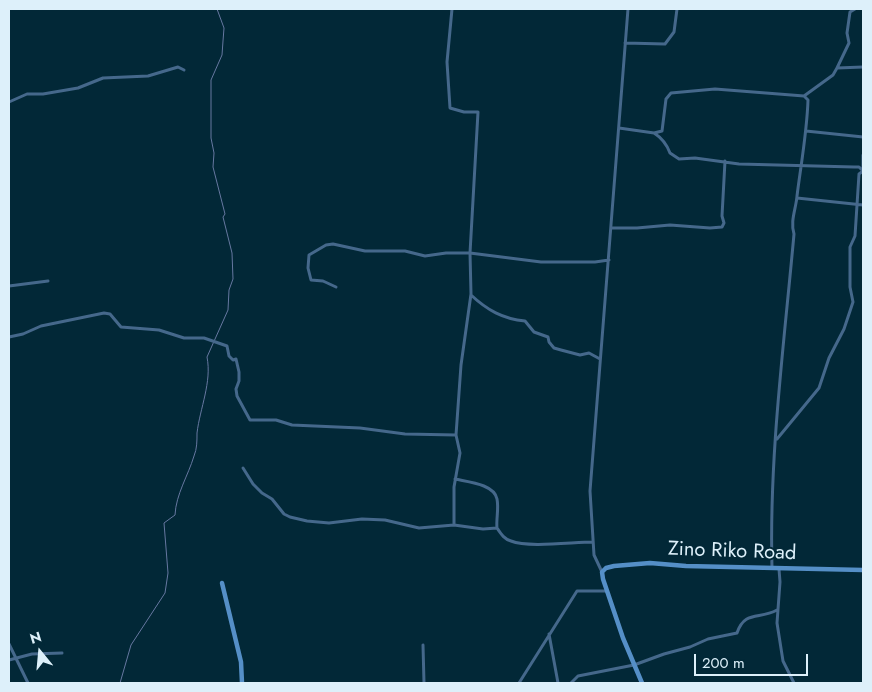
<!DOCTYPE html>
<style>
body{margin:0}
#map{position:relative;width:872px;height:692px;overflow:hidden;background:#022837;font-family:Jost,sans-serif}
canvas{display:block}
.frame{position:absolute;inset:0;border:10px solid #ddf0fa;pointer-events:none}
.north{position:absolute;left:15px;top:627px;width:50px;height:50px;-webkit-text-stroke:4px #022837;paint-order:stroke;rotate:343deg;font-size:14px;font-weight:700;line-height:20px;text-align:center;color:#ddf0fa}
.north::after{content:'';display:block;margin:auto;width:18px;height:22px;background:#ddf0fa;clip-path:polygon(50% 0,100% 100%,50% 72%,0 100%)}
.scale{position:absolute;left:694px;top:654px;width:114px;height:22px;box-sizing:border-box;border:2px solid #ddf0fa;border-top:0;padding-left:6px;font-size:15px;line-height:18px;white-space:nowrap;color:#ddf0fa;-webkit-text-stroke:4px #022837;paint-order:stroke}
</style>
<div id="map">
<canvas width="872" height="692"></canvas>
<div class="frame"></div>
<div class="north">N</div>
<div class="scale">200 m</div>
</div>
<script>
const c = document.querySelector('canvas').getContext('2d');
c.lineJoin = 'round';
function stroke(path, color, width, dash) { c.strokeStyle = color; c.lineWidth = width; c.lineCap = dash ? 'butt' : 'round'; c.setLineDash(dash || []); c.stroke(path); }
function write(font, color, halo, rows, align = 'center') {
  c.font = font + ' Jost,sans-serif'; c.lineWidth = 4; c.setLineDash([]); c.textBaseline = 'middle'; c.strokeStyle = halo; c.fillStyle = color; for (const [text, x, y, turn = 0] of rows) {
    c.save(); c.translate(x, y); c.rotate((+turn || 0) * Math.PI / 180); c.textAlign = isNaN(turn) ? turn : align; if (halo) c.strokeText(text, 0, 0); c.fillText(text, 0, 0); c.restore();
  }
}
stroke(new Path2D(`
 M863 426V429
 M120 683 131 645 165 593 168 573 164 523 175 515C176 494 188 476 194 456 197 449 197 441 197 433 200 408 212 382 207 357L228 310 229 290 233 279 232 253 223 217 225 214 213 167 214 153 211 138V80L222 55 223 41 224 28 217 9`), '#6778a1', 1);
stroke(new Path2D(`
 M452 9 447 62 450 108 464 112H478L470 253 471 294 461 365 456 435 460 453 454 487V525
 M625 43 665 44 674 32 677 9
 M837 68 849 43 847 33 850 12 855 9
 M9 102 27 94H43L78 88 103 78 148 76 178 67 184 70
 M619 128 654 133 662 131 666 99 671 93 715 89 804 96 833 75 837 68 863 67
 M806 131 863 137
 M654 133C662 138 667 145 670 153L679 159 695 158 739 164 854 167H859L863 171
 M797 198 863 205
 M612 228H637L670 225 710 228 722 227 724 223 722 216 725 161
 M9 286 48 281
 M336 287 323 281 311 280 308 268 309 255 326 245 333 244 365 251H405L425 256 446 253H470L541 262H595L609 260
 M471 295C487 310 503 319 525 321L534 332 548 337 549 342 554 348 561 350 580 355 589 353 600 359
 M9 337 23 334 41 326 104 313 110 314 121 327 159 330 184 338H204L227 346 229 356 233 360 236 359 239 372V381L236 389 237 396 250 420H276L292 425 360 428 405 434 456 435
 M777 439 819 388 829 358 844 329 853 302 850 287V247L855 236 859 174 863 171V155
 M243 468 253 484 262 493 272 499 284 514 290 517 307 521 329 523 362 519 385 520 419 528 454 525 483 529 497 528C501 534 504 539 511 541 528 548 573 542 593 542
 M455 479C468 482 494 484 497 499 499 509 496 519 497 528
 M772 568C769 457 784 345 794 234 790 221 796 209 797 196 801 164 807 132 808 100L804 96
 M779 569 780 582 777 623 783 661 794 683
 M602 572 594 555 590 491 628 9
 M549 634 558 683
 M9 644 28 683
 M423 645 424 683
 M9 660 32 654 62 653
 M519 683 577 591H607
 M571 683 578 676 634 665 664 654 690 647 708 639 737 633C745 610 759 620 777 610`), '#45688b', 3);
stroke(new Path2D(`
 M222 583 241 662 242 683
 M642 683 623 638 603 579 602 572 606 568 614 566 650 563 686 566 863 570`), '#558fc7', 4.5);
write('20px', '#ddf0fa', '#022837', [
 ["Zino Riko Road",732,552,2]
]);
</script>
